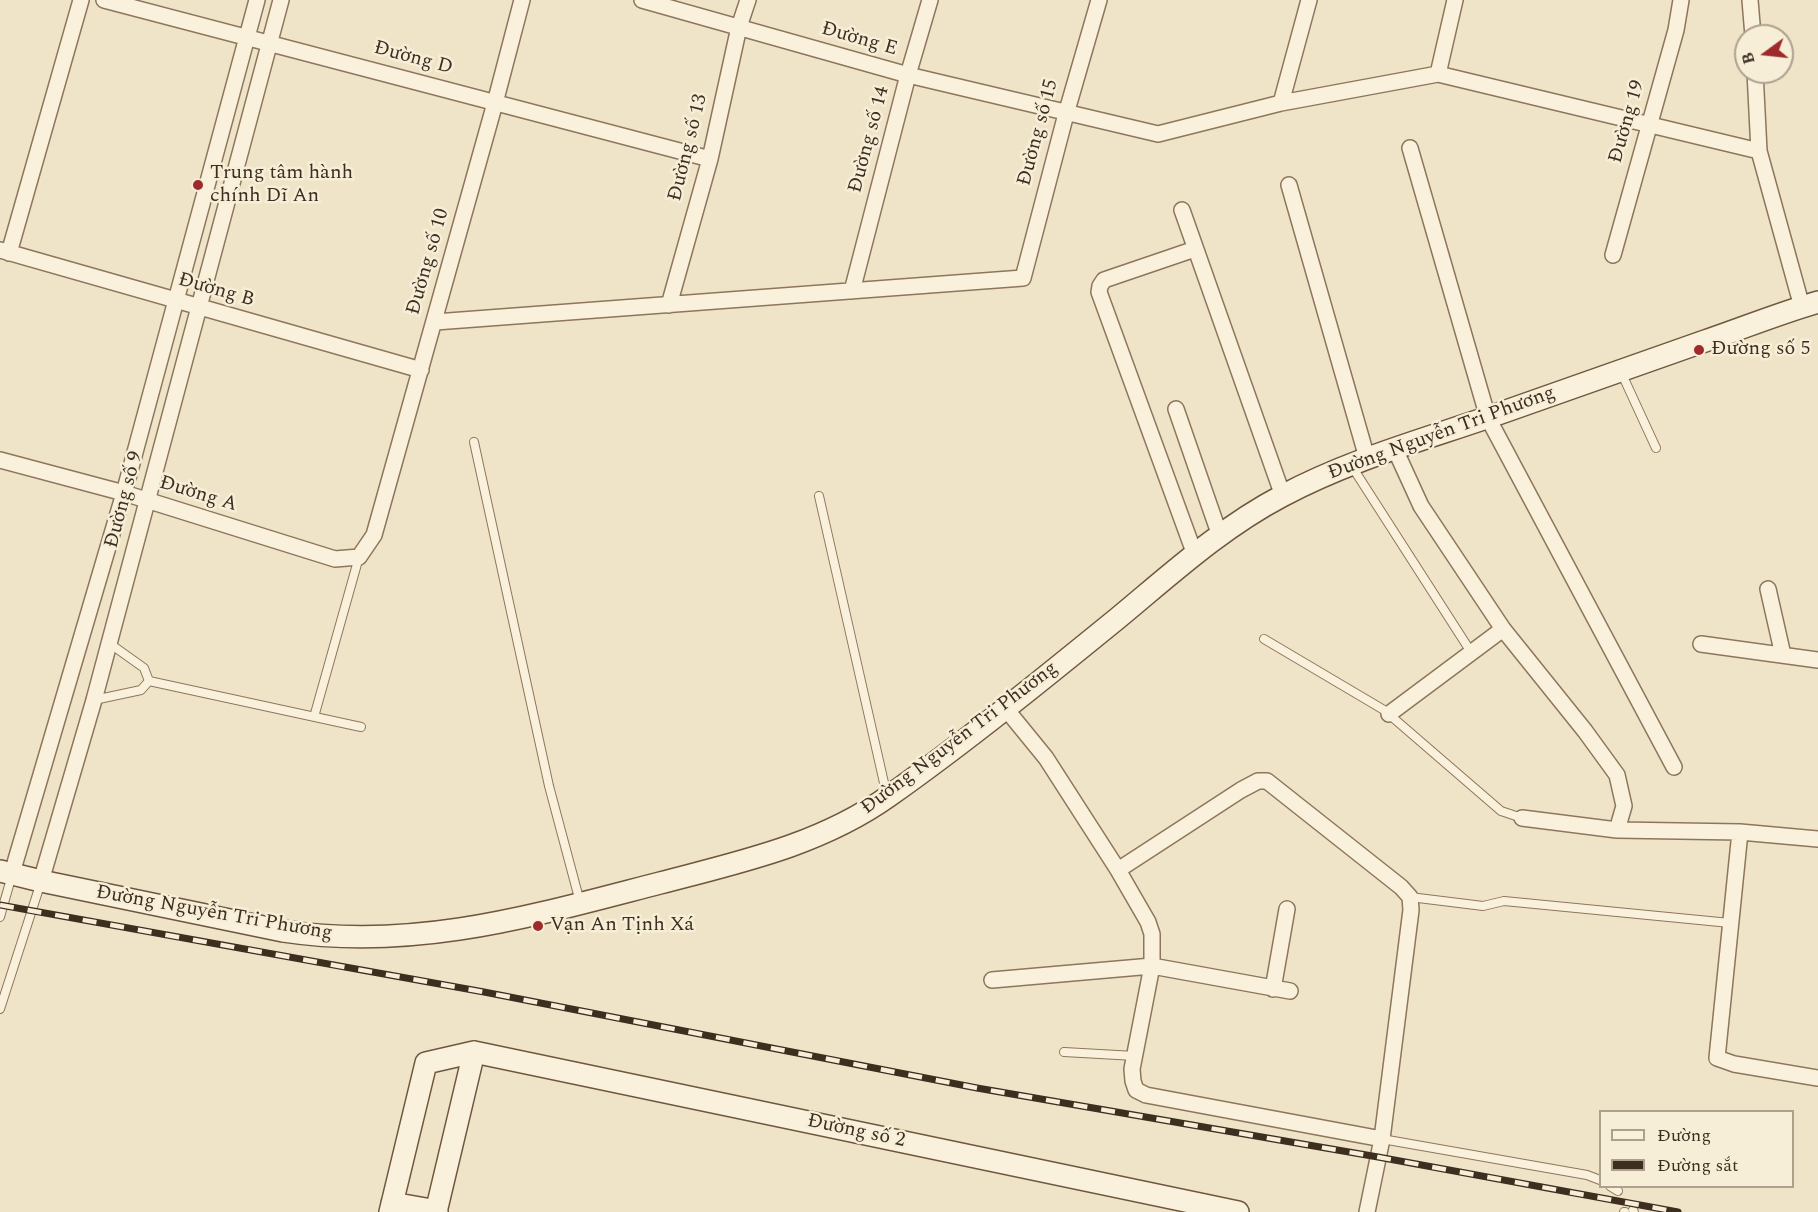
<!DOCTYPE html>
<meta charset="utf-8">
<style>
body{margin:0}
#map{position:relative;width:1818px;height:1212px;overflow:hidden;background:#f0e4c8;font-family:Spectral,serif}
canvas{display:block}
.legend{position:absolute;left:1599px;top:1110px;width:195px;height:78px;box-sizing:border-box;background:#f7eed8;border:2px solid #ada18e;margin:0;padding:8px 10px;list-style:none;font-size:18px;color:#3d2e20}
.legend li{display:flex;align-items:center;gap:12px;height:30px}
.legend b{width:30px;border:2px solid #ada18e}
.north{position:absolute;left:1734px;top:24px;width:60px;height:60px;box-sizing:border-box;background:#f7eed8;border:2px solid #ada18e;border-radius:50%;rotate:255deg;font-size:16px;font-weight:700;line-height:24px;text-align:center;color:#3d2e20}
.north::after{content:'';display:block;margin:auto;width:21px;height:27px;background:#9e2a2b;clip-path:polygon(50% 0,100% 100%,50% 72%,0 100%)}
</style>
<div id="map">
<canvas width="1818" height="1212"></canvas>
<ul class="legend">
<li><b style="height:8px;background:#faf1dc"></b>Đường</li>
<li><b style="height:8px;background:#3d2e20"></b>Đường sắt</li>
</ul>
<div class="north">B</div>
</div>
<script>
const c = document.querySelector('canvas').getContext('2d');
c.lineJoin = 'round';
function stroke(path, color, width, dash) { c.strokeStyle = color; c.lineWidth = width; c.lineCap = dash ? 'butt' : 'round'; c.setLineDash(dash || []); c.stroke(path); }
function write(font, color, halo, rows, align = 'center') {
  c.font = font + ' Spectral,serif'; c.lineWidth = 5; c.setLineDash([]); c.textBaseline = 'middle'; c.strokeStyle = halo; c.fillStyle = color; for (const [text, x, y, turn = 0] of rows) {
    c.save(); c.translate(x, y); c.rotate((+turn || 0) * Math.PI / 180); c.textAlign = isNaN(turn) ? turn : align; if (halo) c.strokeText(text, 0, 0); c.fillText(text, 0, 0); c.restore();
  }
}
const lane = new Path2D(`
 M1621 372 1656 448
 M474 442 549 786 580 902
 M1351 465 1471 652
 M819 496 887 796
 M1264 639 1384 710 1501 811 1522 818
 M109 643 144 668 149 681
 M149 681 361 727
 M94 700 141 690 149 681
 M314 717 359 557
 M1410 897 1483 906 1504 901 1730 923
 M0 917 12 875
 M0 1009 41 882
 M1064 1052 1135 1056
 M1382 1139 1587 1175 1600 1180
 M1610 1186 1618 1191
 M1633 1210 1634 1212
 M1624 1212H1625`);
const street = new Path2D(`
 M104 0 710 159
 M642 0 908 75 1158 134 1281 103 1438 74 1759 151
 M1750 0 1753 36
 M1755 72 1759 151 1802 307
 M1438 74 1455 0
 M1281 103 1309 0
 M1410 148 1488 418 1674 767
 M1289 185 1367 458
 M1182 210 1283 496
 M0 250 421 370
 M9 253 81 0
 M1613 255 1676 30 1681 0
 M852 291 908 75 930 0
 M669 305 710 159 739 27 748 0
 M435 322 1023 278 1066 114 1099 0
 M1176 409 1220 536
 M1394 447 1421 506 1503 629 1585 731 1617 775 1624 806 1617 830
 M0 460 124 493 335 559 359 557 374 535 495 103 522 0
 M1195 555 1099 292 1100 286 1104 280 1195 249
 M1768 589 1783 655
 M1701 644 1818 660
 M1006 709 1046 758 1118 870 1148 922 1152 934V966L1132 1069 1133 1081 1136 1090 1146 1095 1382 1139
 M1389 714 1503 629
 M1522 818 1617 830 1740 832
 M1818 839 1740 832 1717 1058 1734 1064 1818 1078
 M1118 870 1241 790 1258 781H1267L1401 887 1410 897 1411 910 1382 1139 1367 1212
 M12 873 124 493 257 0
 M41 881 94 700 281 0
 M992 980 1152 966 1290 991
 M1273 989 1287 909`);
const secondary = new Path2D(`
 M0 871 41 881 283 931C416 951 532 916 660 883 740 862 820 845 889 796 968 740 1043 679 1118 618 1170 575 1221 528 1282 496 1355 457 1434 437 1512 409 1577 386 1641 363 1705 341 1743 328 1780 313 1818 302
 M392 1203 437 1211
 M390 1212 426 1063 474 1052 1238 1212
 M436 1212 474 1052`);
stroke(lane, '#8d765c', 10);
stroke(street, '#8d765c', 18);
stroke(secondary, '#6f573f', 24);
stroke(lane, '#faf1dc', 8);
stroke(street, '#faf1dc', 15);
stroke(secondary, '#faf1dc', 21);
const rail = new Path2D(`
 M0 905 484 992 977 1088 1378 1157 1678 1212`);
stroke(rail, '#3d2e20', 7);
stroke(rail, '#f7eed8', 4.5, [14]);
for (const [x, y, r, color] of [
 [198,185,6,"#9e2a2b"],
 [1699,350,6,"#9e2a2b"],
 [538,926,6,"#9e2a2b"]
]) { const dot = new Path2D(); dot.arc(x, y, r, 0, 2 * Math.PI); c.fillStyle = color; c.fill(dot); stroke(dot, '#f7eed8', 2); }
write('20px', '#3d2e20', '#f7eed8', [
 ["Đường E",859,40,16],
 ["Đường D",413,59,15],
 ["Đường 19",1628,122,-74],
 ["Đường số 15",1039,133,-75],
 ["Đường số 14",870,140,-75],
 ["Đường số 13",689,148,-76],
 ["Đường số 10",429,262,-74],
 ["Đường B",216,291,16],
 ["Đường Nguyễn Tri Phương",1442,434,-20],
 ["Đường A",198,495,17],
 ["Đường số 9",125,500,-75],
 ["Đường Nguyễn Tri Phương",960,739,-37],
 ["Đường Nguyễn Tri Phương",214,914,10],
 ["Đường số 2",856,1132,12]
]);
write('20px', '#3d2e20', '#f7eed8', [
 ["Trung tâm hành",210,174],
 ["chính Dĩ An",210,197],
 ["Đường số 5",1711,350],
 ["Vạn An Tịnh Xá",550,926]
], 'left');
</script>
